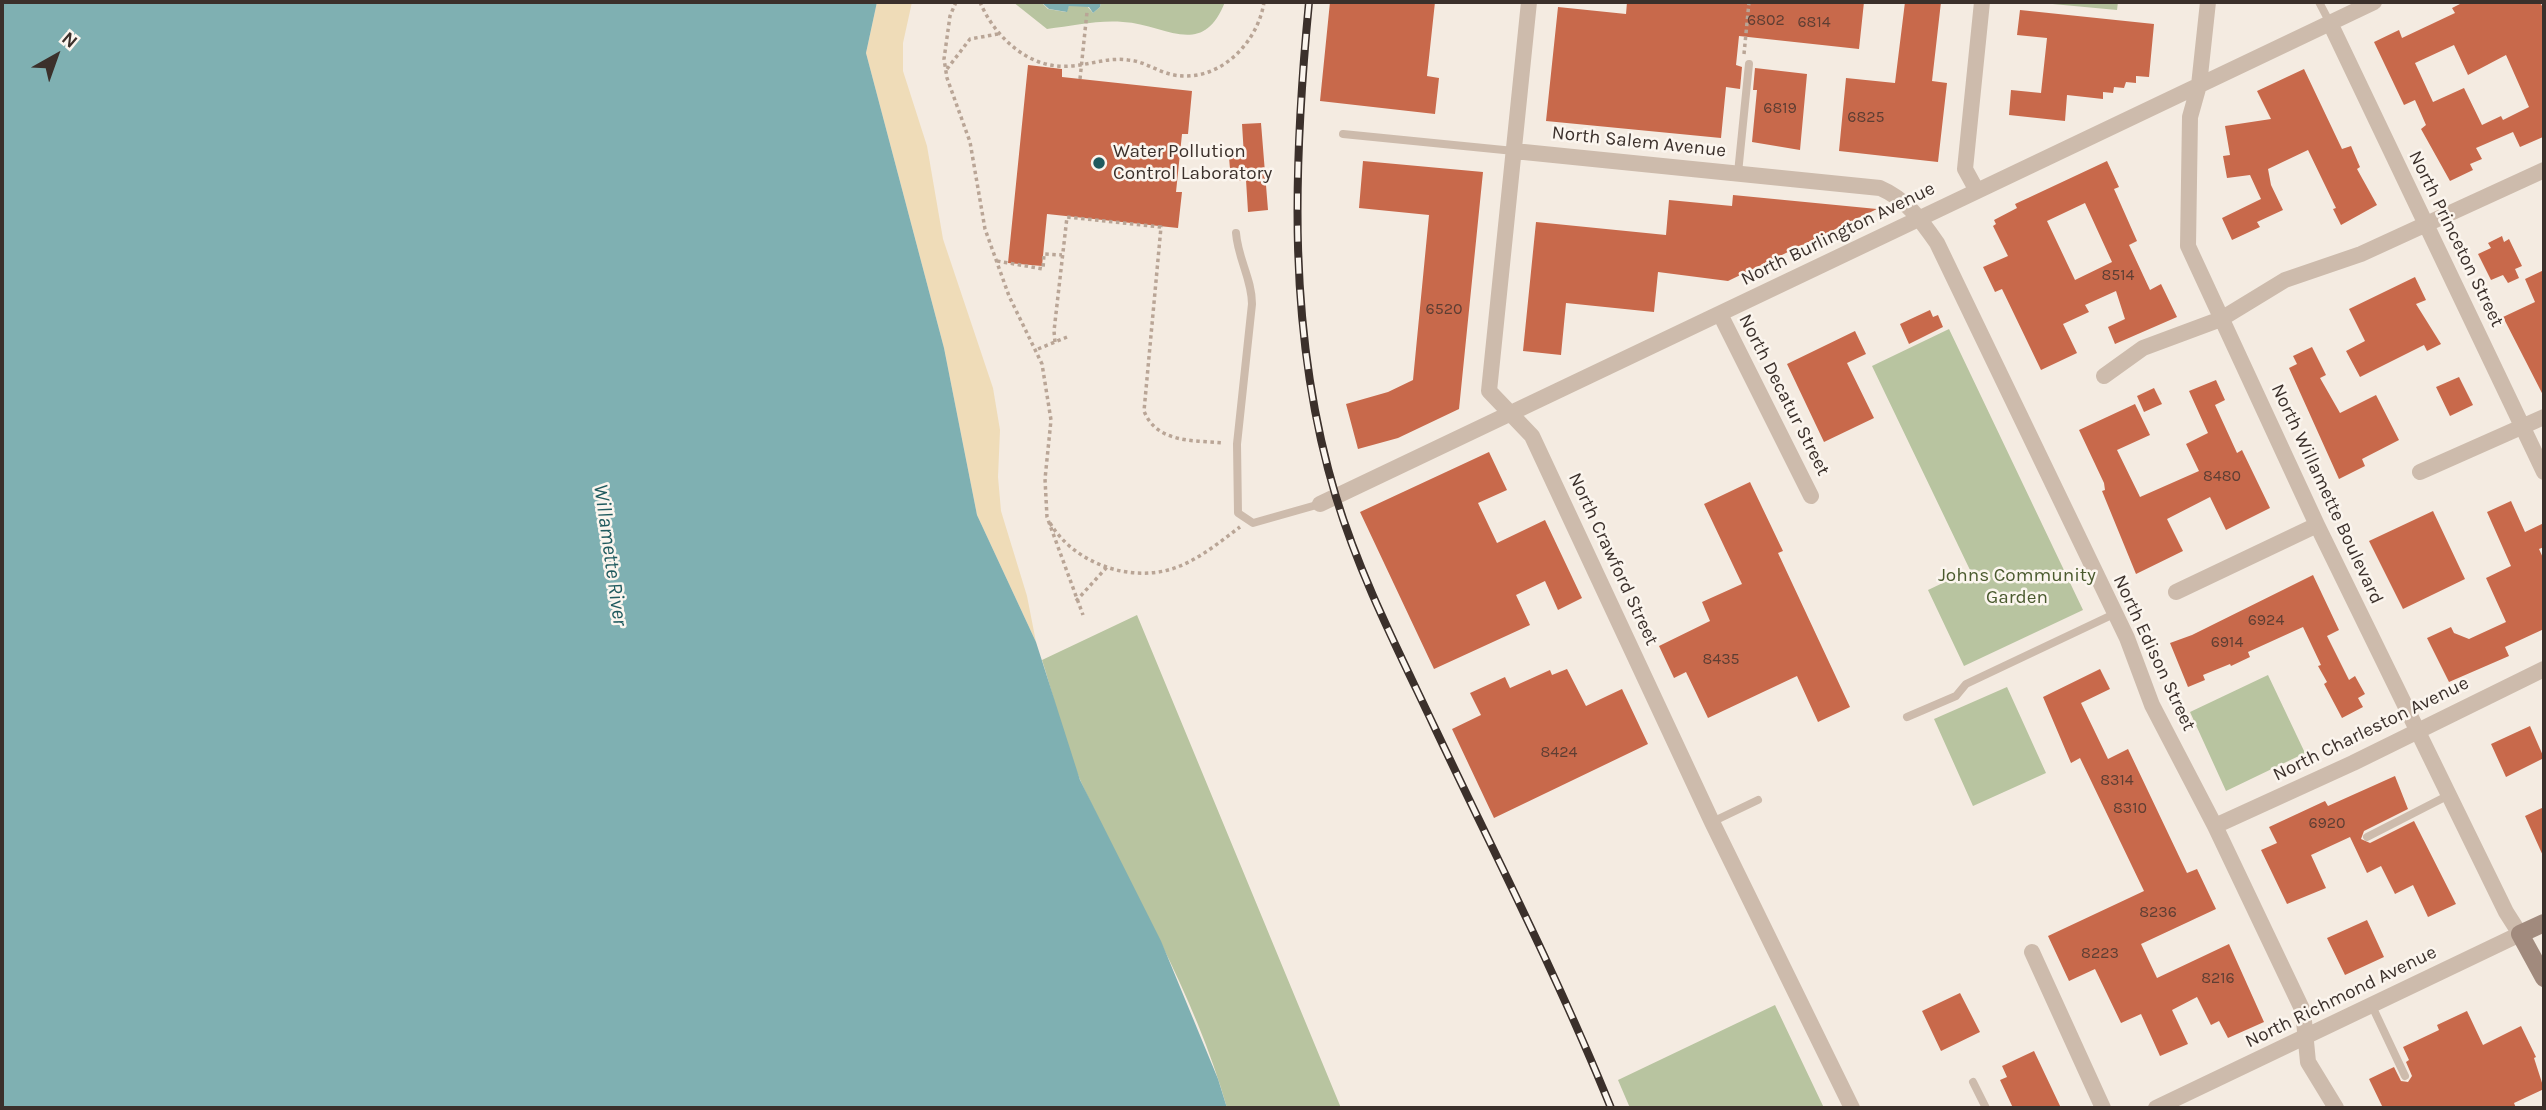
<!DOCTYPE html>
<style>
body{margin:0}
#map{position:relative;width:2546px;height:1110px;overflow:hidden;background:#f4ebe1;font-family:Karla,sans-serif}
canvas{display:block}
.frame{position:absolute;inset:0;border:4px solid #3b302b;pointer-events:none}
.north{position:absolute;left:21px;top:21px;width:70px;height:70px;-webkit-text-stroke:5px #fbf5ee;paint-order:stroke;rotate:40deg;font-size:19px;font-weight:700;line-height:28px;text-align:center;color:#3b302b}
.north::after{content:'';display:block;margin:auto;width:24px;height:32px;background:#3b302b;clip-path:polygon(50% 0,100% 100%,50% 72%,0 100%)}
</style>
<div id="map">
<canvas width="2546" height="1110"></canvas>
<div class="frame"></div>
<div class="north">N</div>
</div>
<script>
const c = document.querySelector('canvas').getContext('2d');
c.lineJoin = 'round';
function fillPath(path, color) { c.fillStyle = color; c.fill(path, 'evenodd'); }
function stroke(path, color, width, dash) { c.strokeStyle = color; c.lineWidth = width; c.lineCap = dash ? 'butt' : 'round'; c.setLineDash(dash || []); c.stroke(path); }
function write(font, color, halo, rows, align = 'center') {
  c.font = font + ' Karla,sans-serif'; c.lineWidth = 5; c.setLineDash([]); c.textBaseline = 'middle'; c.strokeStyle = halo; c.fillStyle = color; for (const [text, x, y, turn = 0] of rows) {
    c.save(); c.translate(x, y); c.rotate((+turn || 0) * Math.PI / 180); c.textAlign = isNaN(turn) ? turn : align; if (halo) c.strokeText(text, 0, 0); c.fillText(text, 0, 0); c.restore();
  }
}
fillPath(new Path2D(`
 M1013 2H1041L1048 9 1066 12 1069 6H1087L1093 13 1100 7 1101 2H1225C1202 60 1165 24 1123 22 1097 20 1073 26 1047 29Z
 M2031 2H2118L2117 10Z
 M1949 329 2083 610 1964 666 1928 590 1970 570 1872 366Z
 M1137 615 1341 1108H1227C1195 993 1131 890 1081 782 1064 744 1055 700 1042 660Z
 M2268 675 2305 753 2226 791 2190 712Z
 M2007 687 2046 773 1973 806 1934 719Z
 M1775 1005 1824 1108H1630L1618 1080Z`), '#b8c4a0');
fillPath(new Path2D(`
 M877 2H912L903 43V71L927 146 943 239 993 388 1000 430 998 477 1001 511 1027 596 1036 642 977 515 944 348 866 53Z`), '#efdcb8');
fillPath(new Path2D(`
 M2 2H877L866 53 944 348 977 515 1036 642 1080 780 1161 941 1218 1079 1227 1108H2Z
 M1041 2H1101L1100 7 1093 13 1089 7 1069 6 1067 12 1049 9Z`), '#7fb0b2');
fillPath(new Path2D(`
 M1330 2H1435L1427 76 1439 78 1435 114 1320 101Z
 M1627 2H1864L1859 49 1739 36 1736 65 1742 67 1740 89 1726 87 1721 138 1546 121 1558 7 1626 14Z
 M1905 2H1941L1932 81 1947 83 1938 162 1839 151 1846 78 1895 83Z
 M2464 2H2540L2544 10V140L2543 137 2520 147 2513 132 2476 148 2482 159 2470 164 2473 170 2450 181 2421 129 2426 125 2415 100 2404 105 2374 42 2399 30 2402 38 2455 13 2452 8ZM2454 45 2468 75 2506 55 2529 107 2503 120 2501 116 2482 125 2464 88 2433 102 2415 63Z
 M2020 10 2154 24 2149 77 2136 76V83L2126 82 2124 88 2114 87 2113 93 2103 92V99L2067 95 2065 121 2009 115 2011 90 2041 93 2047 38 2017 35Z
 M1028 65 1062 69V77L1192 91 1188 134H1182L1176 192H1182L1178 228 1047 214 1042 266 1008 263Z
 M1755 68 1807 74 1800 150 1752 142 1757 90H1753Z
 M2304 69 2342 149 2351 146 2360 167 2357 169 2377 205 2341 225 2333 209 2336 208 2308 150 2268 169 2271 185 2283 210 2257 222 2260 227 2232 240 2222 218 2261 199 2250 175 2227 178 2223 156 2230 155 2225 126 2271 119 2257 91Z
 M1261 123 1268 210 1248 212 1246 180 1231 181 1229 157 1244 156 1242 124Z
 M1363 161 1483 172 1459 409 1398 438 1358 449 1346 404 1388 392 1413 380 1429 215 1359 208Z
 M2107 161 2119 187 2114 189 2137 241 2129 245 2150 290 2161 284 2177 317 2115 344 2108 327 2125 319 2116 291 2085 305 2089 312 2063 324 2077 353 2041 370 2002 289 1995 292 1983 267 2008 256 1993 226 1996 224 1994 220 2017 208 2015 204 2028 198ZM2085 203 2112 262 2075 280 2047 221Z
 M1733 195 1877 209 1728 281 1658 272 1654 312 1566 303 1561 355 1523 351 1536 222 1666 235 1669 200 1732 206Z
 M2502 236 2504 242 2509 239 2522 266 2515 269 2519 278 2508 283 2503 275 2491 280 2478 254 2491 248 2488 243Z
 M2544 270V397L2503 317 2535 302 2525 279Z
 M2415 277 2426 300 2416 304 2441 344 2427 351 2424 345 2360 377 2346 351 2365 341 2349 309Z
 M1930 310 1933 317 1938 315 1943 327 1909 344 1900 324Z
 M1855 331 1866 354 1847 363 1874 418 1824 442 1787 364Z
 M2312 347 2326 375 2320 378 2340 413 2376 395 2399 440 2362 459 2365 466 2339 479 2289 368 2297 364 2293 356Z
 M2459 377 2473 405 2450 416 2436 387Z
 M2216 380 2225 400 2215 405 2237 453 2242 450 2270 508 2226 530 2210 497 2167 519 2183 551 2136 574 2102 491 2105 490 2104 483 2079 430 2135 404 2150 435 2117 450 2140 497 2199 471 2186 444 2208 433 2189 391Z
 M2154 388 2162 404 2144 412 2137 396Z
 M1489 452 1507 490 1478 503 1497 543 1545 520 1582 598 1558 610 1545 581 1516 595 1530 625 1434 669 1360 512Z
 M1750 482 1783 551 1778 553 1850 707 1818 722 1797 676 1708 718 1686 672 1674 678 1659 646 1710 621 1702 602 1742 584 1704 504Z
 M2511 501 2525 532 2544 523V547L2539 549 2544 560V629L2505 647 2509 656 2449 682 2427 638 2451 627 2454 633 2469 639 2506 622 2486 578 2511 566 2487 512Z
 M2433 511 2465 579 2403 609 2369 541Z
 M2313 575 2339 630 2327 636 2349 680 2355 676 2365 694 2358 698 2363 707 2342 718 2324 684 2327 682 2318 666 2321 665 2303 627 2248 652 2250 657 2231 666 2230 664 2203 675 2205 680 2188 687 2170 643 2192 635Z
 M1567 669 1586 706 1622 689 1648 744 1494 818 1452 729 1481 715 1470 693 1505 677 1510 688 1550 670 1552 675Z
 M2100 669 2110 689 2081 703 2108 759 2128 749 2187 873 2197 869 2216 909 2141 944 2157 978 2229 944 2264 1022 2228 1038 2219 1021 2211 1025 2197 997 2172 1010 2188 1044 2160 1056 2141 1014 2121 1023 2095 969 2069 981 2048 936 2144 891 2080 758 2071 763 2043 697Z
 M2530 726 2544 758 2506 777 2491 744Z
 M2395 776 2408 809 2364 831 2361 839 2370 843 2414 821 2456 904 2428 917 2413 885 2395 894 2381 866 2367 873 2350 837 2311 855 2326 888 2287 904 2261 850 2277 843 2269 827 2325 801 2328 806Z
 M2544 807V858L2525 816Z
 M2367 920 2384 957 2345 975 2327 938Z
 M1960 993 1980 1032 1941 1051 1922 1011Z
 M2467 1011 2483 1045 2521 1026 2536 1057 2534 1058 2544 1089 2514 1103 2516 1108H2383L2369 1079 2394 1067 2401 1081 2408 1082 2412 1076 2406 1062 2409 1060 2403 1047 2439 1030 2437 1025Z
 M2034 1051 2061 1108H2013L2000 1080 2007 1077 2002 1066Z`), '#c8694b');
stroke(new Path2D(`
 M956 2 950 16 944 59 947 78 970 142 985 229 1009 296 1042 364 1051 420 1045 479 1047 517 1083 615
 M980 2C994 36 1029 70 1070 66 1090 65 1108 57 1128 60 1144 61 1158 72 1174 75 1219 83 1258 43 1264 2
 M1744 54 1749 2
 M947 69 970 39 998 34
 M1080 79 1087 12
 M997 261 1043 269 1044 254 1062 255
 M1055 342 1054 331 1067 217 1161 227 1144 411C1157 444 1195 440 1224 443
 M1038 349 1067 337
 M1050 523C1075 565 1135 585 1180 566 1202 557 1221 541 1240 527
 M1076 601 1107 567`), '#b9a596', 3.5, [3.5, 3.5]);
stroke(new Path2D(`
 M2319 2 2330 23
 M1343 134 1514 151
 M1738 173 1749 64
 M1236 233C1238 259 1252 279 1252 304L1237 444 1238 513 1253 523 1320 504
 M1907 717 1956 696 1966 684 2114 614
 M1712 822 1758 800
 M2367 837 2449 795
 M2372 1006 2405 1076
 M1973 1082 1986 1108`), '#cdbbac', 8);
stroke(new Path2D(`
 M1529 2 1489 391 1532 436 1712 822 1852 1108
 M2330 23 2544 472
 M1514 151 1880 188C1906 199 1921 220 1937 243L2127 638 2152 705 2215 826 2303 1011 2308 1062 2336 1108
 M1977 191 1965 169 1982 2
 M1720 314 1811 496
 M2104 376 2143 348 2221 319 2285 280 2361 254 2544 170
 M2420 472 2544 417
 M1320 504 2374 2
 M2176 592 2317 525
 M2215 826 2353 763 2544 669
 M2032 952 2103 1108
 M2156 1108 2520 934 2506 912 2317 525 2188 246 2190 117 2199 85 2208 2`), '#cdbbac', 16);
stroke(new Path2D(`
 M2544 923 2520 934 2544 978`), '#a18a7d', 18);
const rail = new Path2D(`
 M1309 2C1293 169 1287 334 1336 497 1360 576 1398 650 1433 724 1493 851 1558 977 1611 1108`);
stroke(rail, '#3b302b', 8);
stroke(rail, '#fbf5ee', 5, [16]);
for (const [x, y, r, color] of [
 [1099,163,7,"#1f5a5e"]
]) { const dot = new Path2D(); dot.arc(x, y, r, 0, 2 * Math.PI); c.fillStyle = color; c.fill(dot); stroke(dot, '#fbf5ee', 2.5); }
write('16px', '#5e3e33', null, [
 ["6802",1766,20],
 ["6814",1814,22],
 ["6819",1780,108],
 ["6825",1866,117],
 ["8514",2118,275],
 ["6520",1444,309],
 ["8480",2222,476],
 ["6924",2266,620],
 ["6914",2227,642],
 ["8435",1721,659],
 ["8424",1559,752],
 ["8314",2117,780],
 ["8310",2130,808],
 ["6920",2327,823],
 ["8236",2158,912],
 ["8223",2100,953],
 ["8216",2218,978]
]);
write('19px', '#3b302b', '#fbf5ee', [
 ["North Salem Avenue",1639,142,6],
 ["North Burlington Avenue",1838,234,-26],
 ["North Princeton Street",2456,239,64],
 ["North Decatur Street",1784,395,63],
 ["North Willamette Boulevard",2327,494,65],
 ["North Crawford Street",1613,559,65],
 ["North Edison Street",2154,653,65],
 ["North Charleston Avenue",2371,729,-26],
 ["North Richmond Avenue",2341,997,-26]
]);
write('19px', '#3b302b', '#fbf5ee', [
 ["Water Pollution",1113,152],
 ["Control Laboratory",1113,174]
], 'left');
write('19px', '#4a5a2e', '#fbf5ee', [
 ["Johns Community",2017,576],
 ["Garden",2017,598]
]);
write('italic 21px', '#1f5a5e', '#fbf5ee', [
 ["Willamette River",610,555,82]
]);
</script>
